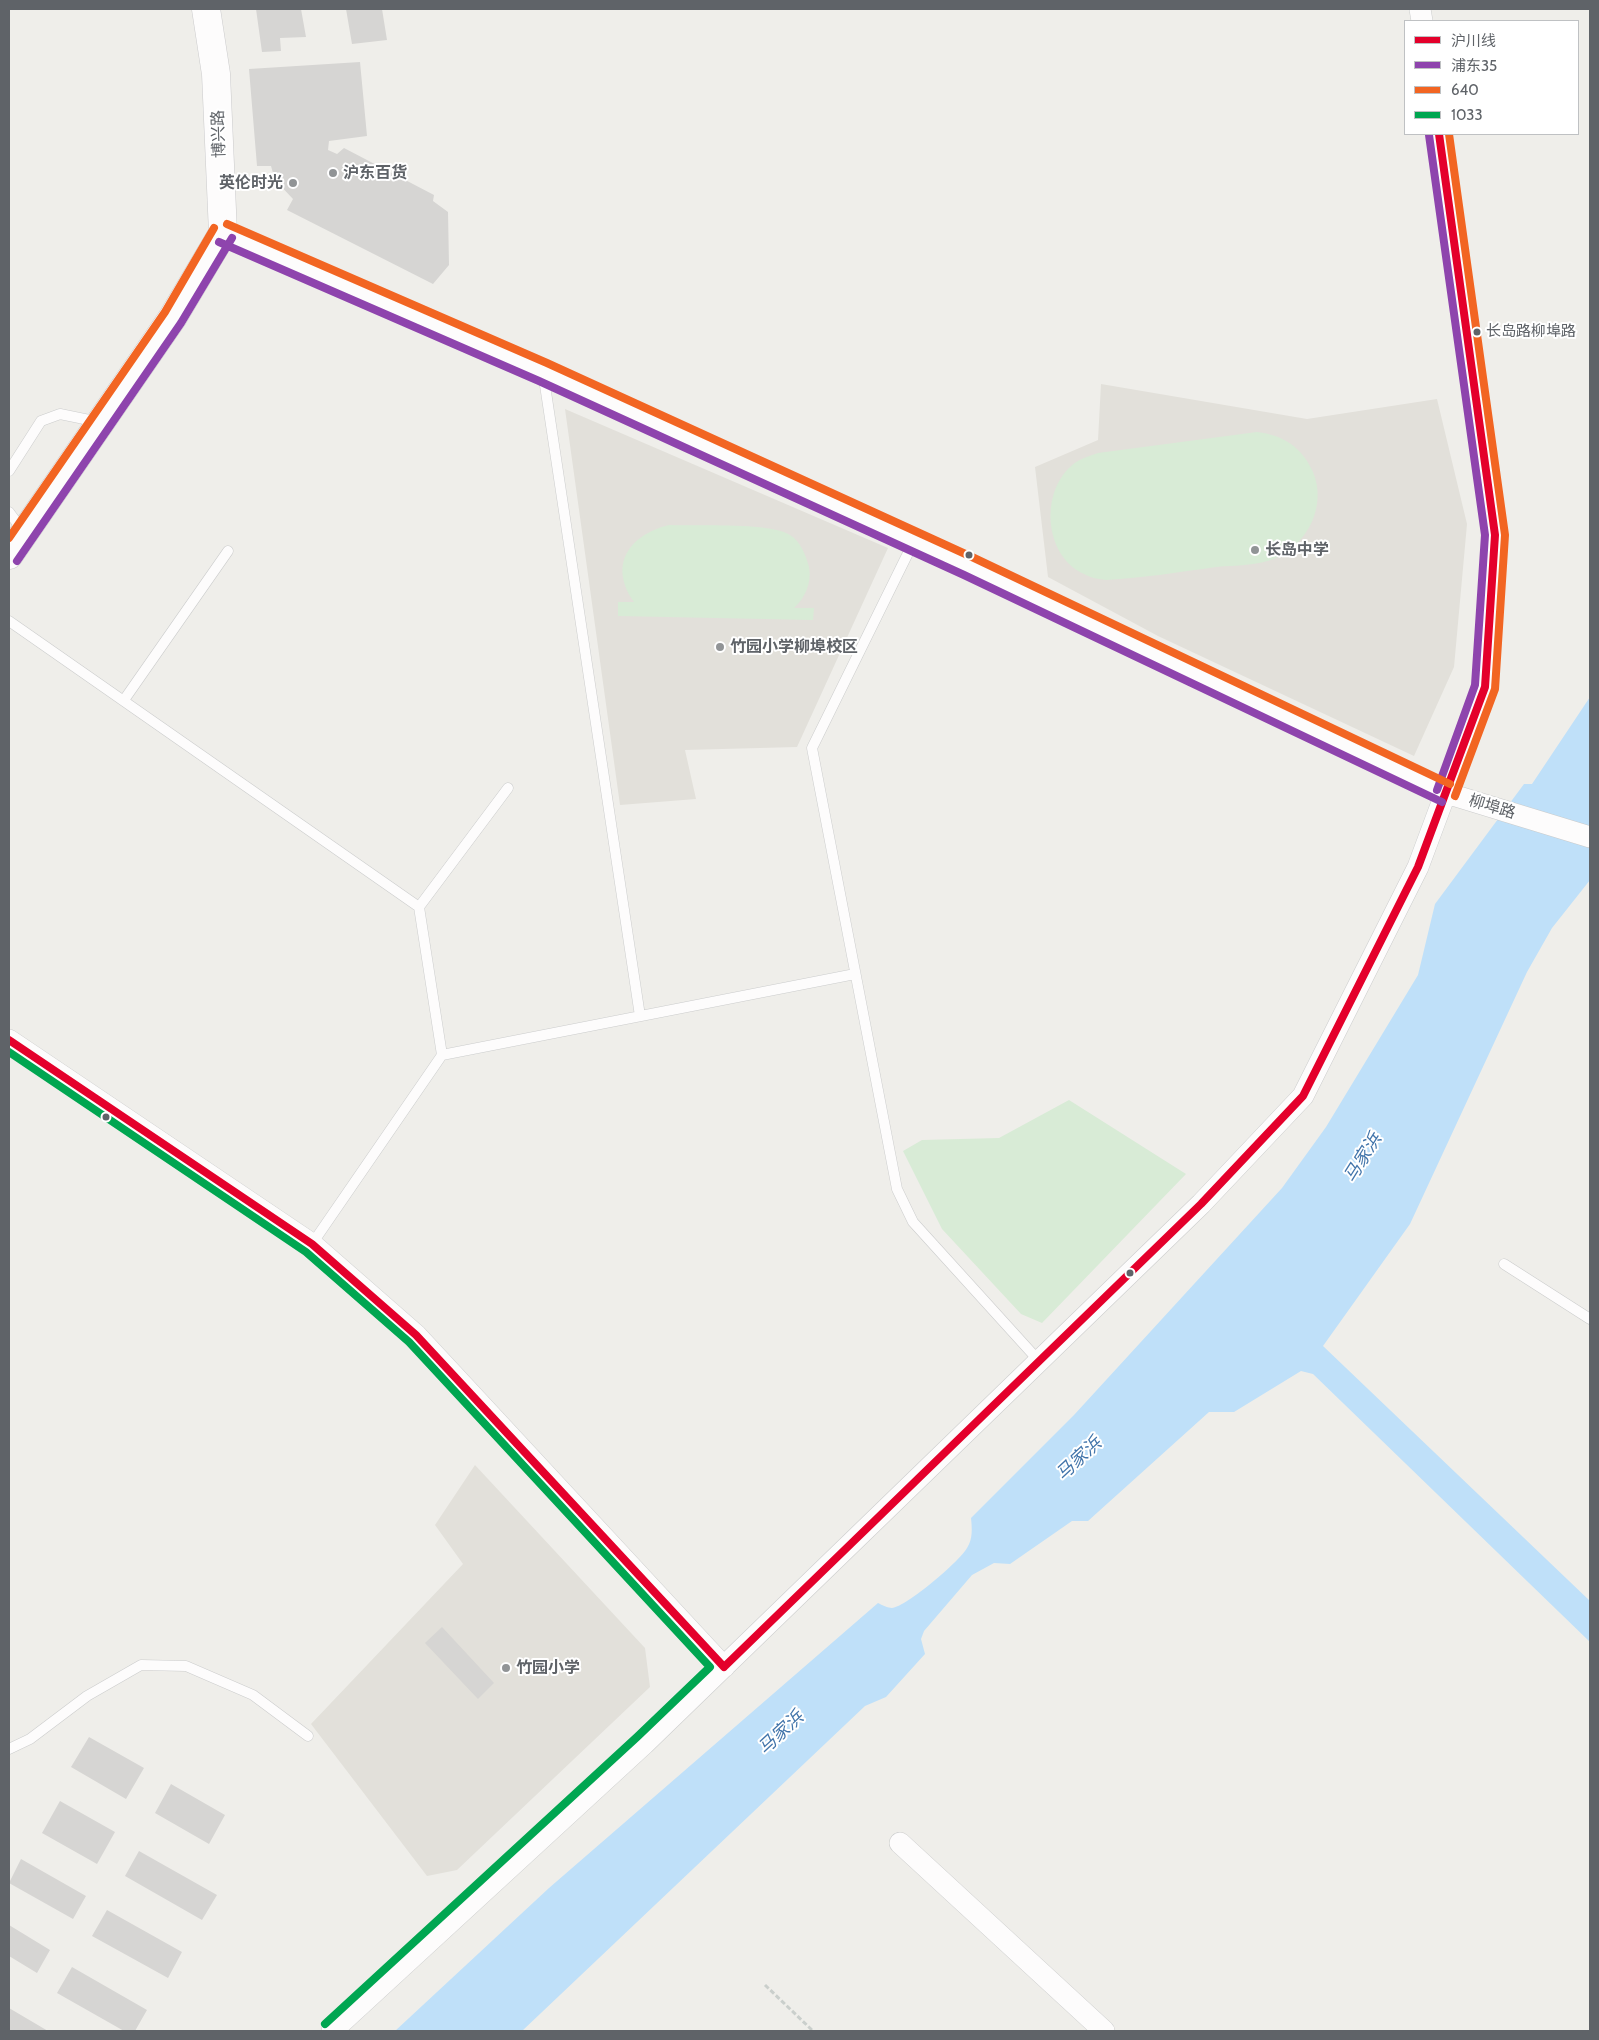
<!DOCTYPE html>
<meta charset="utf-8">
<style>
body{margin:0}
#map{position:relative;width:1599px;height:2040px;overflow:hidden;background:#efeeea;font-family:Cabin,"Noto Sans SC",sans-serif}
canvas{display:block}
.frame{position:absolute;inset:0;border:10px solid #5f6368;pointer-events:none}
.legend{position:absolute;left:1404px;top:20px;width:175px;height:115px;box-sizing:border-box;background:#fff;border:1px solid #bfc1c3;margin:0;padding:6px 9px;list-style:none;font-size:15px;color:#5f6368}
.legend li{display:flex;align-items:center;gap:10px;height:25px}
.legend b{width:25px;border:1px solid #bfc1c3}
</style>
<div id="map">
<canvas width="1599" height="2040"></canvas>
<div class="frame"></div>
<ul class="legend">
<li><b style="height:6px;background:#e4002b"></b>沪川线</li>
<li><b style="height:6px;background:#8e44ad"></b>浦东35</li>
<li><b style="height:6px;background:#f26522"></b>640</li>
<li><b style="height:6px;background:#00a651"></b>1033</li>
</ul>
</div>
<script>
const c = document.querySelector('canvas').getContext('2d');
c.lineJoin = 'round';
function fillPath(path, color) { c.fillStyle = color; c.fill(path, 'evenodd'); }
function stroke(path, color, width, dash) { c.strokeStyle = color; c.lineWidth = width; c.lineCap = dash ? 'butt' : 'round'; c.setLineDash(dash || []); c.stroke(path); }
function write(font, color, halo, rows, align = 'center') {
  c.font = font + ' Cabin,"Noto Sans SC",sans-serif'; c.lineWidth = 4; c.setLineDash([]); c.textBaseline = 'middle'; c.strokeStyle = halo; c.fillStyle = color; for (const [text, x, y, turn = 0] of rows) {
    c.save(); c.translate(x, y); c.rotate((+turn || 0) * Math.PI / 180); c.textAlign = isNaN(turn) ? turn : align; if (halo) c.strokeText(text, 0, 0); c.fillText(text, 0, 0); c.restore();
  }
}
fillPath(new Path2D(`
 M1101 384 1307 419 1437 399 1467 524 1454 667 1414 756 1158 636 1048 577 1035 467 1098 440Z
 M565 409 888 548 797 747 685 750 696 799 620 805Z
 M475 1465 645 1648 650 1687 457 1870 427 1876 311 1724 463 1564 435 1525Z`), '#e2e0da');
fillPath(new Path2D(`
 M1257 432C1283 435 1302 447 1313 472 1327 505 1308 544 1276 558 1258 566 1236 565 1216 567 1180 572 1143 578 1106 580 1099 579 1091 578 1084 574 1046 557 1040 498 1068 469 1076 460 1086 457 1098 453Z
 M669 525C694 526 771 522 790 535 800 541 806 555 809 567 812 583 805 598 794 608H814L813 620 618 616V602H634C608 565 629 535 669 525Z
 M1069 1100 1186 1174 1042 1323 1021 1314 942 1229 903 1151 922 1140 999 1138Z`), '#d8ebd6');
fillPath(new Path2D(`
 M1590 697V880L1552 928 1527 972 1410 1224 1323 1346 1590 1601V1642L1313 1374 1301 1371 1234 1412H1209L1088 1521H1072L1010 1564 994 1563 972 1575 924 1631 921 1639 925 1654 886 1697 865 1706 522 2031H395L549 1888 878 1603C882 1605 888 1608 892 1608 906 1607 960 1561 967 1548 973 1539 972 1528 971 1518L1074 1415 1282 1188 1326 1127 1418 975 1435 904 1524 784H1532Z`), '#bfe0f9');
fillPath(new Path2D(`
 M256 9H301L306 37 280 38 281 51 262 52Z
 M346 9H382L387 40 352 44Z
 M360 62 367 136 329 141 328 150 337 154 344 148 434 195 433 201 448 212 449 265 433 284 287 210 293 199 275 180 271 166H257L249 69Z
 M442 1627 494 1683 478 1699 425 1643Z
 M89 1737 144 1768 126 1799 71 1767Z
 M171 1784 225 1815 209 1844 155 1813Z
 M60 1801 115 1832 97 1864 42 1833Z
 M139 1851 217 1895 202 1920 125 1876Z
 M21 1859 86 1896 73 1919 9 1883Z
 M107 1910 182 1952 168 1978 92 1936Z
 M9 1925 50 1950 37 1973 9 1956Z
 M72 1967 147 2010 135 2031H124L57 1993Z
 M9 2008 48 2031H9Z`), '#d6d5d3');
const lane = new Path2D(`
 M543 372 640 1016
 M9 471 41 421 60 414 99 422
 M9 512 23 531
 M913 543 812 748 897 1189 913 1222 1039 1361
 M9 621 419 907 442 1055
 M124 700 228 551
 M419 907 508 788
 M312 1244 442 1055 855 974
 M1504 1264 1590 1319
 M9 1749 30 1739 87 1696 141 1665 186 1666 253 1695 308 1736`);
const street = new Path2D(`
 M1420 9 1422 21
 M223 233 543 372 968 566 1446 793 1590 837
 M9 1040 312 1244 416 1335 724 1667
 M900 1843 1104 2031
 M332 2031 644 1744 1201 1204 1303 1096 1418 867 1485 687 1495 535 1439 134`);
const secondary = new Path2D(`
 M9 555 173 317 223 233 216 74 206 9`);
stroke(lane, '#cbcccc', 11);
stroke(street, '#cbcccc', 22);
stroke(secondary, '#cacacb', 29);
stroke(new Path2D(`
 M765 1985 813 2031`), '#cacfcc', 3, [5, 2.5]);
stroke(lane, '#fdfcfc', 10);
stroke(street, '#fdfcfc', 21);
stroke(secondary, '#fdfcfc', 28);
stroke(new Path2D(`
 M9 1040 312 1244 416 1335 724 1667
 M724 1667 1201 1204 1303 1096 1418 867 1485 687 1495 535 1439 134`), '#e4002b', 8);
stroke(new Path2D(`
 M1429 135 1485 535 1475 685 1437 790
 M219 242 539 381 964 575 1442 802
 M17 561 181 323 232 238`), '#8e44ad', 8);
stroke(new Path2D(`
 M1449 134 1505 535 1495 689 1455 796
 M227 224 547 363 972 557 1450 784
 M9 538 165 312 214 228`), '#f26522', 8);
stroke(new Path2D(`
 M9 1052 306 1252 409 1342 710 1667 637 1737 325 2024`), '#00a651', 8);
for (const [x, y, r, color] of [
 [333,173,5,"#919496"],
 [293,183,5,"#919496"],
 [1477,332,4.5,"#5f6368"],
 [1255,550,5,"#919496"],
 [969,555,4.5,"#5f6368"],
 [720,647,5,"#919496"],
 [106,1117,4.5,"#5f6368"],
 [1130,1273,4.5,"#5f6368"],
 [506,1668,5,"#919496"]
]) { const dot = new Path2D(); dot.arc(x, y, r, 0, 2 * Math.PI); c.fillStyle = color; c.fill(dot); stroke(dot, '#fff', 2); }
write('15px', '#5f6368', '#fff', [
 ["长岛路柳埠路",1486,332]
], 'left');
write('16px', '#5f6368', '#fff', [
 ["博兴路",219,134,-92],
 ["柳埠路",1492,807,17]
]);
write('bold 16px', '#5f6368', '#fff', [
 ["沪东百货",343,173],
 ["英伦时光",283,183,"right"],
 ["长岛中学",1265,550],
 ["竹园小学柳埠校区",730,647],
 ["竹园小学",516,1668]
], 'left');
write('italic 18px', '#4174aa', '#fff', [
 ["马家浜",1363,1158,-58],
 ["马家浜",1079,1459,-43],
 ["马家浜",781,1733,-43]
]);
</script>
